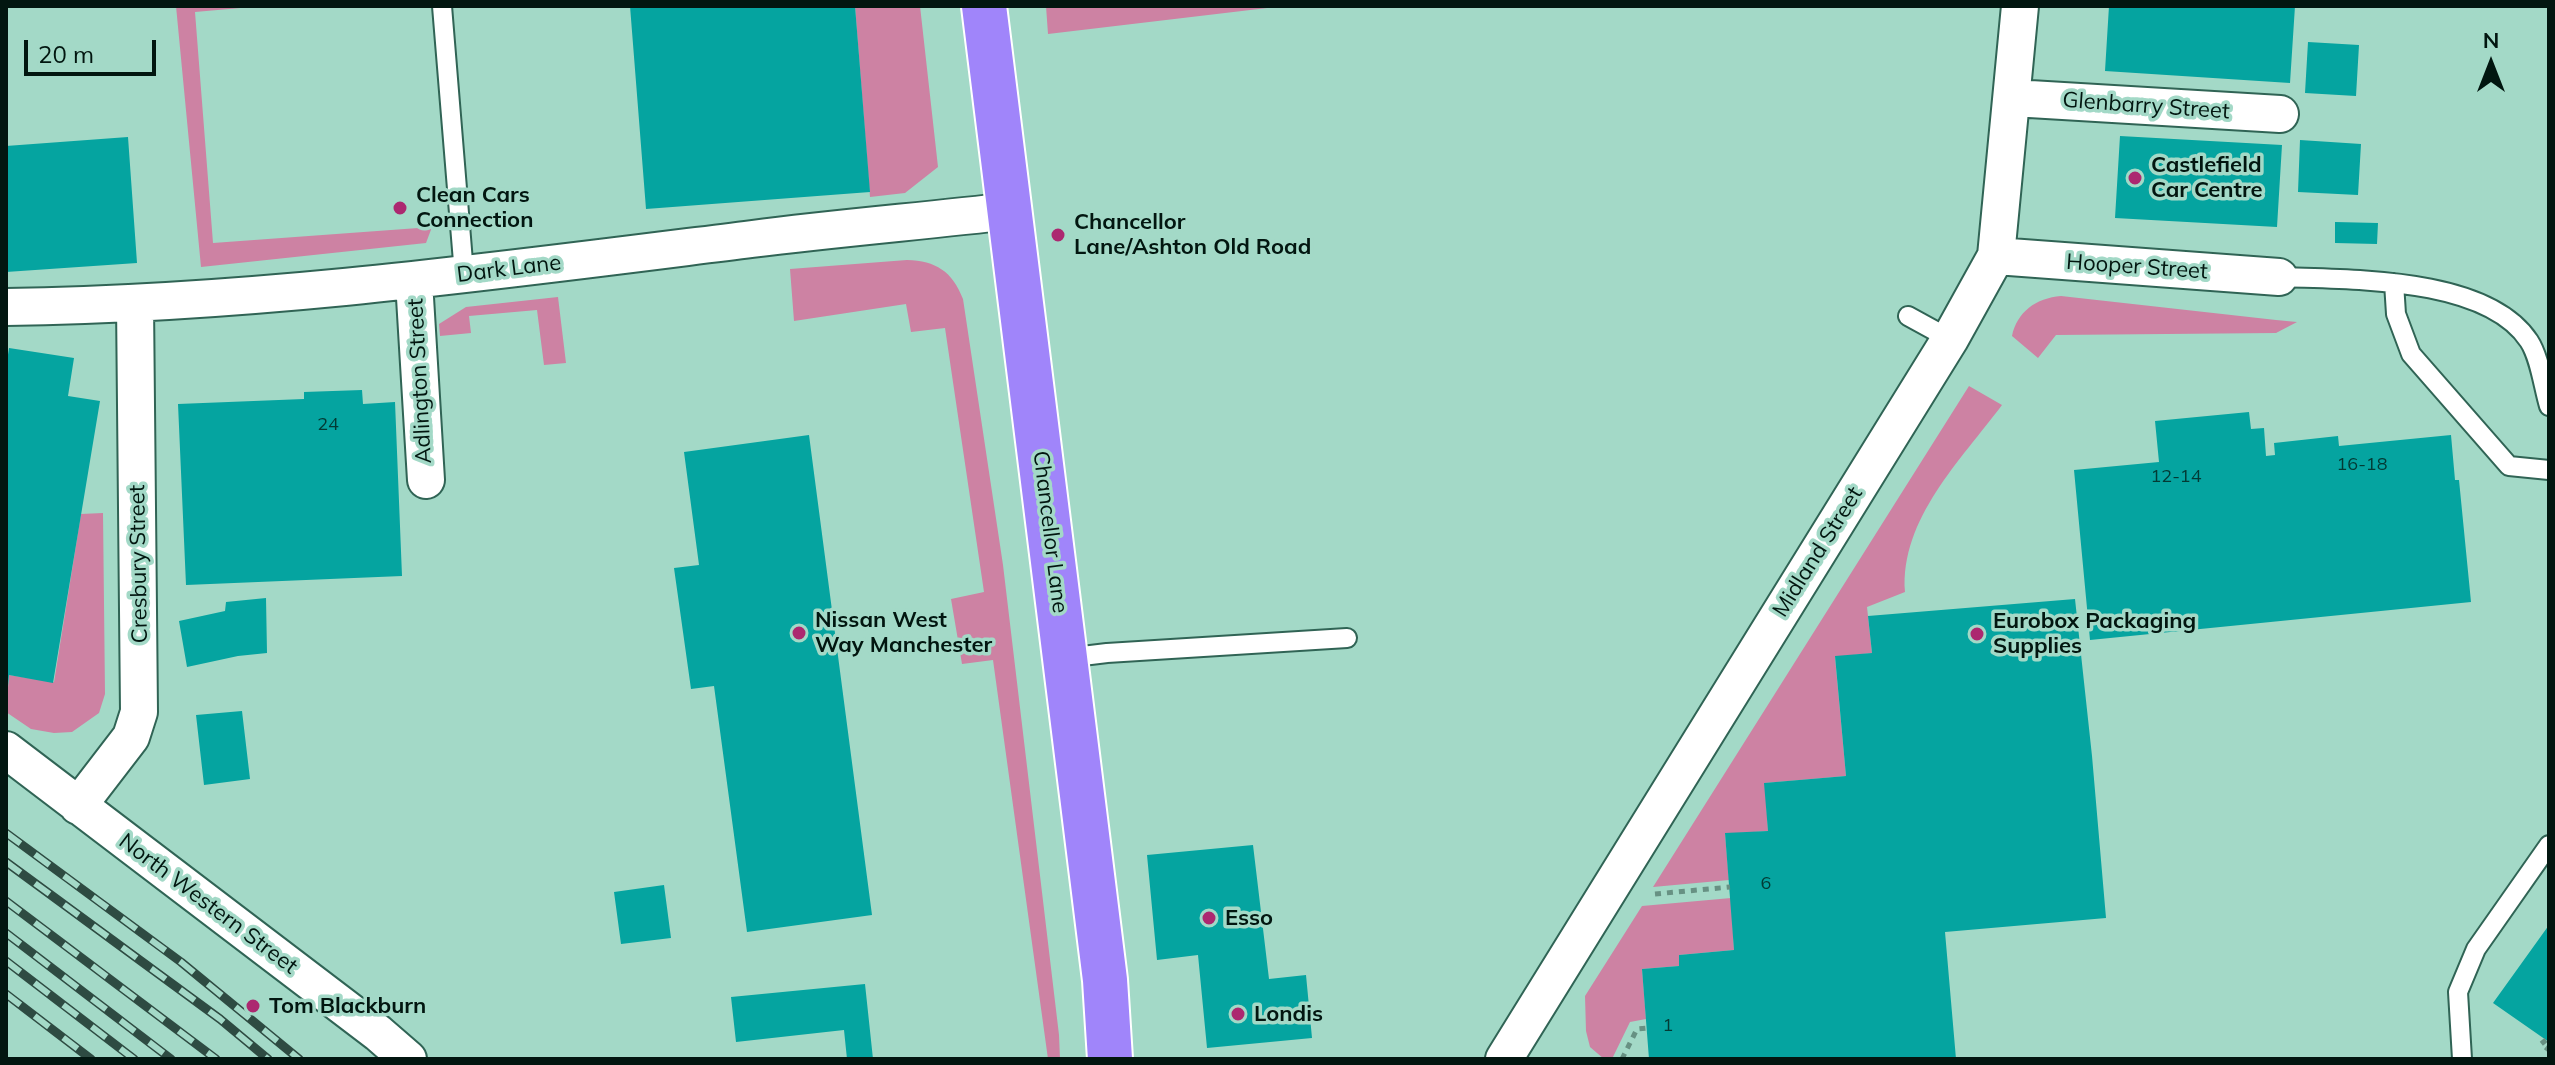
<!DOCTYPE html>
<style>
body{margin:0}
#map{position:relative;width:2555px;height:1065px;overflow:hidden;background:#a3d9c7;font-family:Mulish,sans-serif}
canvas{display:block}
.frame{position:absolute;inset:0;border:8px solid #021610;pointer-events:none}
.north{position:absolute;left:2451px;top:24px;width:80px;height:80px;-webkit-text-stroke:6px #a3d9c7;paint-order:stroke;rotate:0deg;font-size:22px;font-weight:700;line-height:32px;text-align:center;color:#021610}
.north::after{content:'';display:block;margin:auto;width:28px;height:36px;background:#021610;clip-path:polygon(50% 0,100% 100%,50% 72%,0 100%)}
.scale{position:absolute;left:24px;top:40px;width:132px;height:36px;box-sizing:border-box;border:4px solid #021610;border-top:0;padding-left:10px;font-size:24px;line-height:28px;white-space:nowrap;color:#021610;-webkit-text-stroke:6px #a3d9c7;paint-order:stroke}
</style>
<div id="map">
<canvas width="2555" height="1065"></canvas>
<div class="frame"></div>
<div class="north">N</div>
<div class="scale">20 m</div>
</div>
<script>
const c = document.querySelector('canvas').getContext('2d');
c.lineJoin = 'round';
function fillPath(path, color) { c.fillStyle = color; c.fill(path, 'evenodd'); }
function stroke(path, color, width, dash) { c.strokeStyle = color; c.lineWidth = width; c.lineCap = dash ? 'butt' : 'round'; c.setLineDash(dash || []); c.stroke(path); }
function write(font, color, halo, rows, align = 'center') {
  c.font = font + ' Mulish,sans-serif'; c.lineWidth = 7; c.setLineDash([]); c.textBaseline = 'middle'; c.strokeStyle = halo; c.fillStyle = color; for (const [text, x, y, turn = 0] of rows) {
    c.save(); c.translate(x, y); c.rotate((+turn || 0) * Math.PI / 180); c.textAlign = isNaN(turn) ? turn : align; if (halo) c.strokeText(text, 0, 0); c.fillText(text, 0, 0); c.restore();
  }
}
fillPath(new Path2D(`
 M176 6H263L195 12 213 243 432 227 426 243 201 267Z
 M855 6H920L938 167 905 193 870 197Z
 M1046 6H1284L1048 34Z
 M907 260C936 261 952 271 963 299L1003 565 1059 1035 1060 1059H1048L993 660 962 664 951 599 984 592 945 328 911 332 906 304 794 321 790 269Z
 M2061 296 2276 320 2297 322 2276 333 2056 335 2038 358 2012 336C2017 312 2036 298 2061 296Z
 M558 297 566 363 544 365 537 310 469 316 471 333 440 336 439 324 466 307Z
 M1969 386 2002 405C1961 460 1900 519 1905 592L1867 607 1872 653 1835 657 1846 776 1765 783 1768 831 1725 834 1729 880 1653 887Z
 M103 513 105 694 99 713 72 732 54 733 31 729 6 712 9 675 54 682 81 514Z
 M1731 898 1734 950 1679 955V966L1642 969 1646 1019 1630 1022 1612 1059H1604L1590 1047 1586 1031 1585 996 1642 906Z`), '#cd82a3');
fillPath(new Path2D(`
 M630 6H855L870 192 646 209Z
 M2109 6H2295L2290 83 2105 71Z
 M2308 42 2359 45 2356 96 2305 93Z
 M2120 136 2282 145 2277 227 2115 218Z
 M128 137 137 263 6 272V146Z
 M2300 140 2361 144 2358 195 2298 192Z
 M2335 222 2378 223 2377 244 2335 243Z
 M9 348 74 358 68 396 100 401 53 683 9 675 8 686 6 368Z
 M362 390 363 404 395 402 402 576 186 585 178 404 304 399V392Z
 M2249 412 2251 429 2264 428 2266 456 2275 455 2274 443 2338 436 2339 446 2451 435 2455 480H2459L2471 602 2090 640 2074 470 2159 462 2155 421Z
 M809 435 872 915 747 932 714 686 691 689 674 568 699 565 684 452Z
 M266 598 267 653 238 656 187 667 179 621 225 611 226 602Z
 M2075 599 2092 756 2106 918 1945 932 1956 1059H1649L1642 969 1679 966V955L1734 950 1725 833 1768 831 1764 783 1846 776 1835 656 1872 653 1868 616Z
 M242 711 250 779 204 785 196 715Z
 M1253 845 1269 979 1306 975 1312 1038 1207 1048 1198 955 1157 960 1147 855Z
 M664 885 671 938 621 944 614 892Z
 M2549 925V1042L2493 1003Z
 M865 984 873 1059H847L844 1030 736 1042 731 997Z`), '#05a4a0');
const lane = new Path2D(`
 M442 6 464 274
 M2279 277C2349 280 2486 276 2529 341 2540 358 2543 386 2549 406
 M2394 283 2396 314 2411 354 2509 466 2549 470
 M1908 316 1950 339
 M1066 658 1107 653 1347 638
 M2462 1059 2458 992 2476 949 2549 845`);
const street = new Path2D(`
 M2013 98 2280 114
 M1996 256 2279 277
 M414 281 426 480
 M6 307C256 304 504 270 752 239 838 228 924 221 1010 211
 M6 750 378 1033 408 1059
 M78 806 131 737 139 712 135 303
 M1504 1059 1950 339 1996 256 2020 6`);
const highway = new Path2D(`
 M984 6 1105 980 1110 1059`);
stroke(lane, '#306455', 22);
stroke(street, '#306455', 40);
stroke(highway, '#fff', 48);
stroke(new Path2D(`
 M1655 894 1730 887
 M2546 1040 2541 1044 2549 1050
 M1622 1059 1637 1029 1647 1028`), '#679183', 5, [6, 6]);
stroke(lane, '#fff', 18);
stroke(street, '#fff', 36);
stroke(highway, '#a085fa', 44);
const rail = new Path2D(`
 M6 833 181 962 299 1059
 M6 862 220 1019 268 1059
 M6 901 216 1059
 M6 933 171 1059
 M6 961 134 1059
 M6 994 91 1059`);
stroke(rail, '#2e4b42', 9);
stroke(rail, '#a3d9c7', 6, [18]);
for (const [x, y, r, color] of [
 [2135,178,8,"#ac2870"],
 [400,208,8,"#ac2870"],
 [1058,235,8,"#ac2870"],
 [799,633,8,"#ac2870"],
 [1977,634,8,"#ac2870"],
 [1209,918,8,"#ac2870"],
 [253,1006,8,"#ac2870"],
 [1238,1014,8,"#ac2870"]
]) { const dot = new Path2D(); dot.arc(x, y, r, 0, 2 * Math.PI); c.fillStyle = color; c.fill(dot); stroke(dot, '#a3d9c7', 3); }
write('18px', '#033a34', null, [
 ["24",328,425],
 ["16-18",2362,465],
 ["12-14",2176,477],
 ["6",1766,884],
 ["1",1668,1026]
]);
write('22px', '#021610', '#a3d9c7', [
 ["Glenbarry Street",2146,106,4],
 ["Hooper Street",2137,267,4],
 ["Dark Lane",509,269,-7],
 ["Adlington Street",420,381,-93],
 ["Chancellor Lane",1050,532,83],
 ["Midland Street",1818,552,-58],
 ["Cresbury Street",139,564,-91],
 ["North Western Street",208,904,37]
]);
write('bold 22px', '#021610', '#a3d9c7', [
 ["Castlefield",2151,165],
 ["Car Centre",2151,190],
 ["Clean Cars",416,195],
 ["Connection",416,220],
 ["Chancellor",1074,222],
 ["Lane/Ashton Old Road",1074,247],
 ["Nissan West",815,620],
 ["Way Manchester",815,645],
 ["Eurobox Packaging",1993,621],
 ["Supplies",1993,646],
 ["Esso",1225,918],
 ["Tom Blackburn",269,1006],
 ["Londis",1254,1014]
], 'left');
</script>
